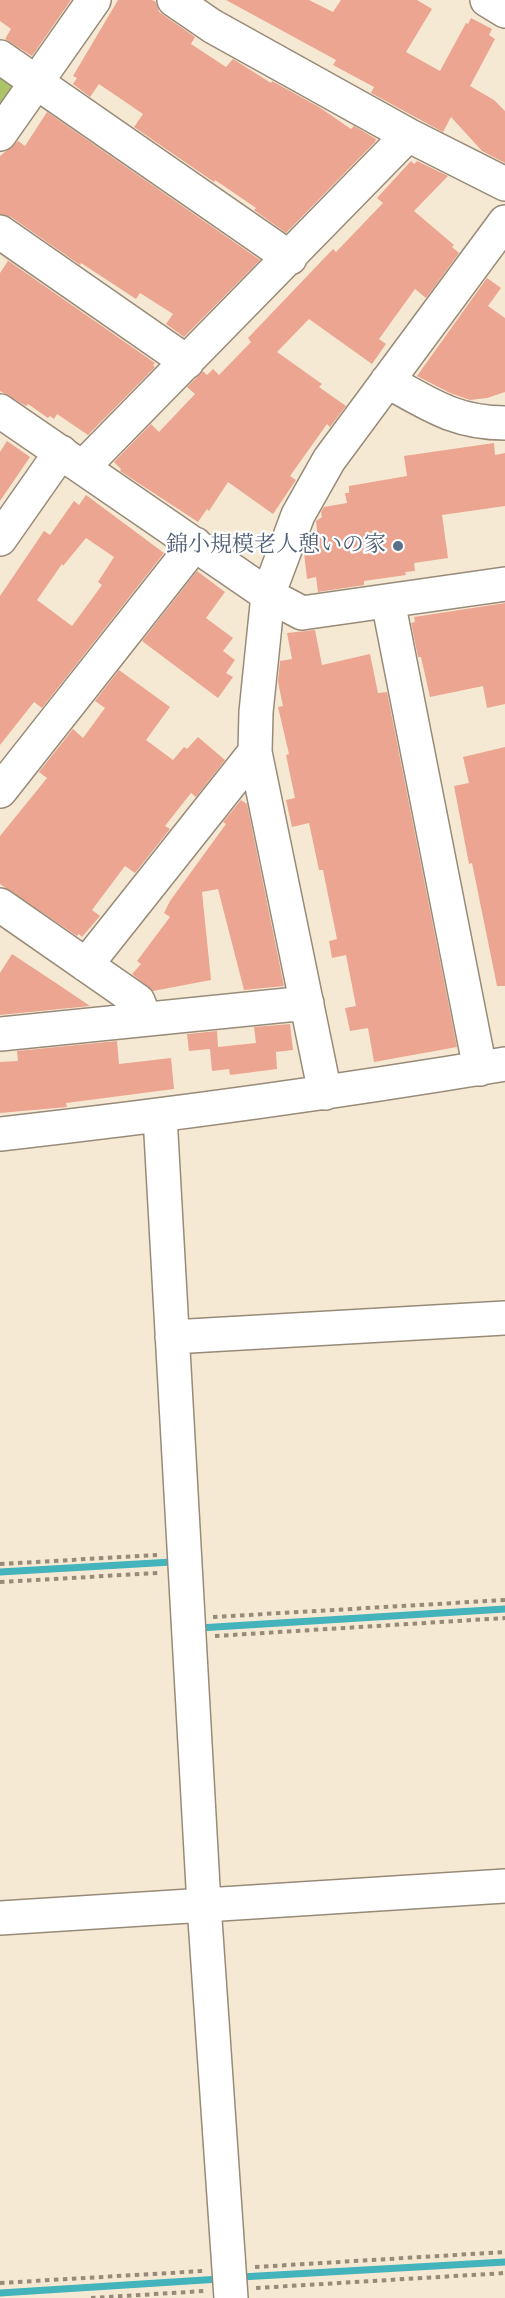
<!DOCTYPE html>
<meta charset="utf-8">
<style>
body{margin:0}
canvas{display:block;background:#f6e9d3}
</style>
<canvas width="505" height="2298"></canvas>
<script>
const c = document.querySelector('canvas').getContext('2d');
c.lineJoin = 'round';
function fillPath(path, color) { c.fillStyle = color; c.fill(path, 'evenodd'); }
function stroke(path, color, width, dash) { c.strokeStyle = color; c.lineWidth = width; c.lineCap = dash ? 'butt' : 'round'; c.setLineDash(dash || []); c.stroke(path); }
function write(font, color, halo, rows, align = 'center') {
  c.font = font + ' "IM FELL French Canon","Noto Serif JP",serif'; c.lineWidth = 4.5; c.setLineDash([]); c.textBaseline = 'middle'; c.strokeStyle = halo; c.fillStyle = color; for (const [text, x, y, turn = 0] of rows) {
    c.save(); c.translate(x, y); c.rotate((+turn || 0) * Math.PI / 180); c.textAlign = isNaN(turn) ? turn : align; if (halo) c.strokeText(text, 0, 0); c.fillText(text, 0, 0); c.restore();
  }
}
fillPath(new Path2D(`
 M0 66 19 87 0 115Z`), '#acc469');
stroke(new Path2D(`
 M0 1572 172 1562
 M199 1628 505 1609
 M241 2277 505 2262
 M0 2293 220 2279`), '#43b3bc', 7);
fillPath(new Path2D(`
 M0 0H71L32 56 5 39 11 29 0 21Z
 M118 0H152L156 2 159 12 195 37 191 44 226 67 233 59 271 83 272 81 319 107 351 129 354 126 376 139 375 142 286 233 254 210 256 208 215 180 214 182 134 127 143 114 99 84 90 97 73 84 77 78 73 76Z
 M226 0H309L333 12 341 0H417L432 9 406 52 440 71 466 23 468 24 471 18 492 29 489 35 495 39 470 86 494 100 505 111V163L482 151 451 117 443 132 428 124 371 93 374 87 333 65 336 60Z
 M47 112 260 260 184 337 166 324 173 314 140 293 136 299 81 263 80 265 11 217 0 214V156L18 141 25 146Z
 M411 161 414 164 417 161 448 176 414 211 454 245 452 247 459 253 426 298 415 289 379 339 386 344 372 364 309 319 277 352 322 384 319 387 346 406 330 427 327 424 290 476 296 480 273 514 228 482 209 511 207 509 198 522 120 471 121 469 114 462 151 424 159 432 195 394 187 387 203 371 207 375 213 369 219 375 251 342 248 338 333 249 336 252 383 203 377 198Z
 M0 255 155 363 153 365 155 367 88 435 57 414 54 419 50 416 48 418 28 404 26 406 0 391V273L8 261Z
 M487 278 501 288 488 306 505 318V392L487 398 470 400 450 393 417 376Z
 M7 441 30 457 0 501V452Z
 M494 443 495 455 505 453V506L442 515 448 558 414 563 415 571 405 572 406 575 364 581V585L318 592 316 577 307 579 304 552 319 550 316 521 322 517 321 512 324 507 347 503 345 493H349V486L407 476 404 456Z
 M86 495 164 553 42 708 34 702 0 745V596L44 531 50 535 74 501 79 505ZM86 538 114 557 98 582 102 585 72 626 37 600 62 564 63 566Z
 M197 571 225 592 206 618 233 638 223 651 235 660 226 673 233 677 218 698 142 641Z
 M505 603V704L487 708 483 686 430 697 421 657H418L411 623 415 622 414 617Z
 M315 630 322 665 370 654 378 693 387 692 457 1047 374 1062 368 1028 350 1031 345 1008 356 1006 346 955 332 958 329 941 337 939 323 870H319L309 823 292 827 286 800 295 798 286 755 289 754 278 707 283 706 278 682 280 661 292 659 287 633Z
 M119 670 170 707 146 740 173 760 184 747 187 749 198 737 225 760 196 797 191 793 165 826 170 829 135 873 125 866 92 910 100 916 82 937 79 934 77 936 0 884V836L47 778 39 772 73 729 83 738 105 708 95 701Z
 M505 747V986H497L472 863 469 864 454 786 469 783 463 757Z
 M241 800 247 804 284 986 244 990 218 889 202 892 211 980 153 991 132 974 141 964 137 961 170 917 164 913 170 901 226 824 223 822Z
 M12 954 56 983 90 1006 0 1015V973Z
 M290 1024 293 1050 276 1052 277 1069 230 1075 229 1069 212 1071 210 1049 189 1051 187 1034 217 1031 218 1047 256 1043 254 1027Z
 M117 1041 119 1064 171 1058 174 1089 66 1103 67 1107 0 1113V1062L18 1061 17 1051Z`), '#eca591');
const minor = new Path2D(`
 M174 0 212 26 408 135 505 184
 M0 57 290 258
 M0 134 94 0
 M0 232 187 362
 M387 381C429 404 455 423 505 423
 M0 411 268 595 302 613 505 584
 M83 467 408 135
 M0 539 61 452
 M388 601 480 1069
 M0 791 195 544
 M0 905 138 1001 145 1019
 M86 965 255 752
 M0 1034 307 1003
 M325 1093 255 752 256 712 268 595 298 515 329 460 505 222
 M160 1116 204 1905 231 2298
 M0 1134C169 1115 337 1092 505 1064
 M172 1337 505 1318
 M0 1918 505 1886`);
const major = new Path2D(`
 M487 0 505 11`);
stroke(minor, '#988a78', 36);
stroke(major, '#988a78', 36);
stroke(new Path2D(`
 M0 1564 157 1555
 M0 1582 158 1573
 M213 1617 505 1600
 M215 1636 505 1618
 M255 2267 505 2252
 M0 2283 203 2271
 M256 2288 505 2273
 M91 2298 204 2291`), '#988a78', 4, [4.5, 4.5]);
stroke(minor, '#fff', 33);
stroke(major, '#fff', 33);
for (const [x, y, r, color] of [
 [398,546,6,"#5c6f8a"]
]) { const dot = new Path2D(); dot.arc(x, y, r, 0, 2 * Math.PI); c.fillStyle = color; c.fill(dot); stroke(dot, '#fff', 2); }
write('22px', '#4e5e75', '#fff', [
 ["錦小規模老人憩いの家",386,546]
], 'right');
</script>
